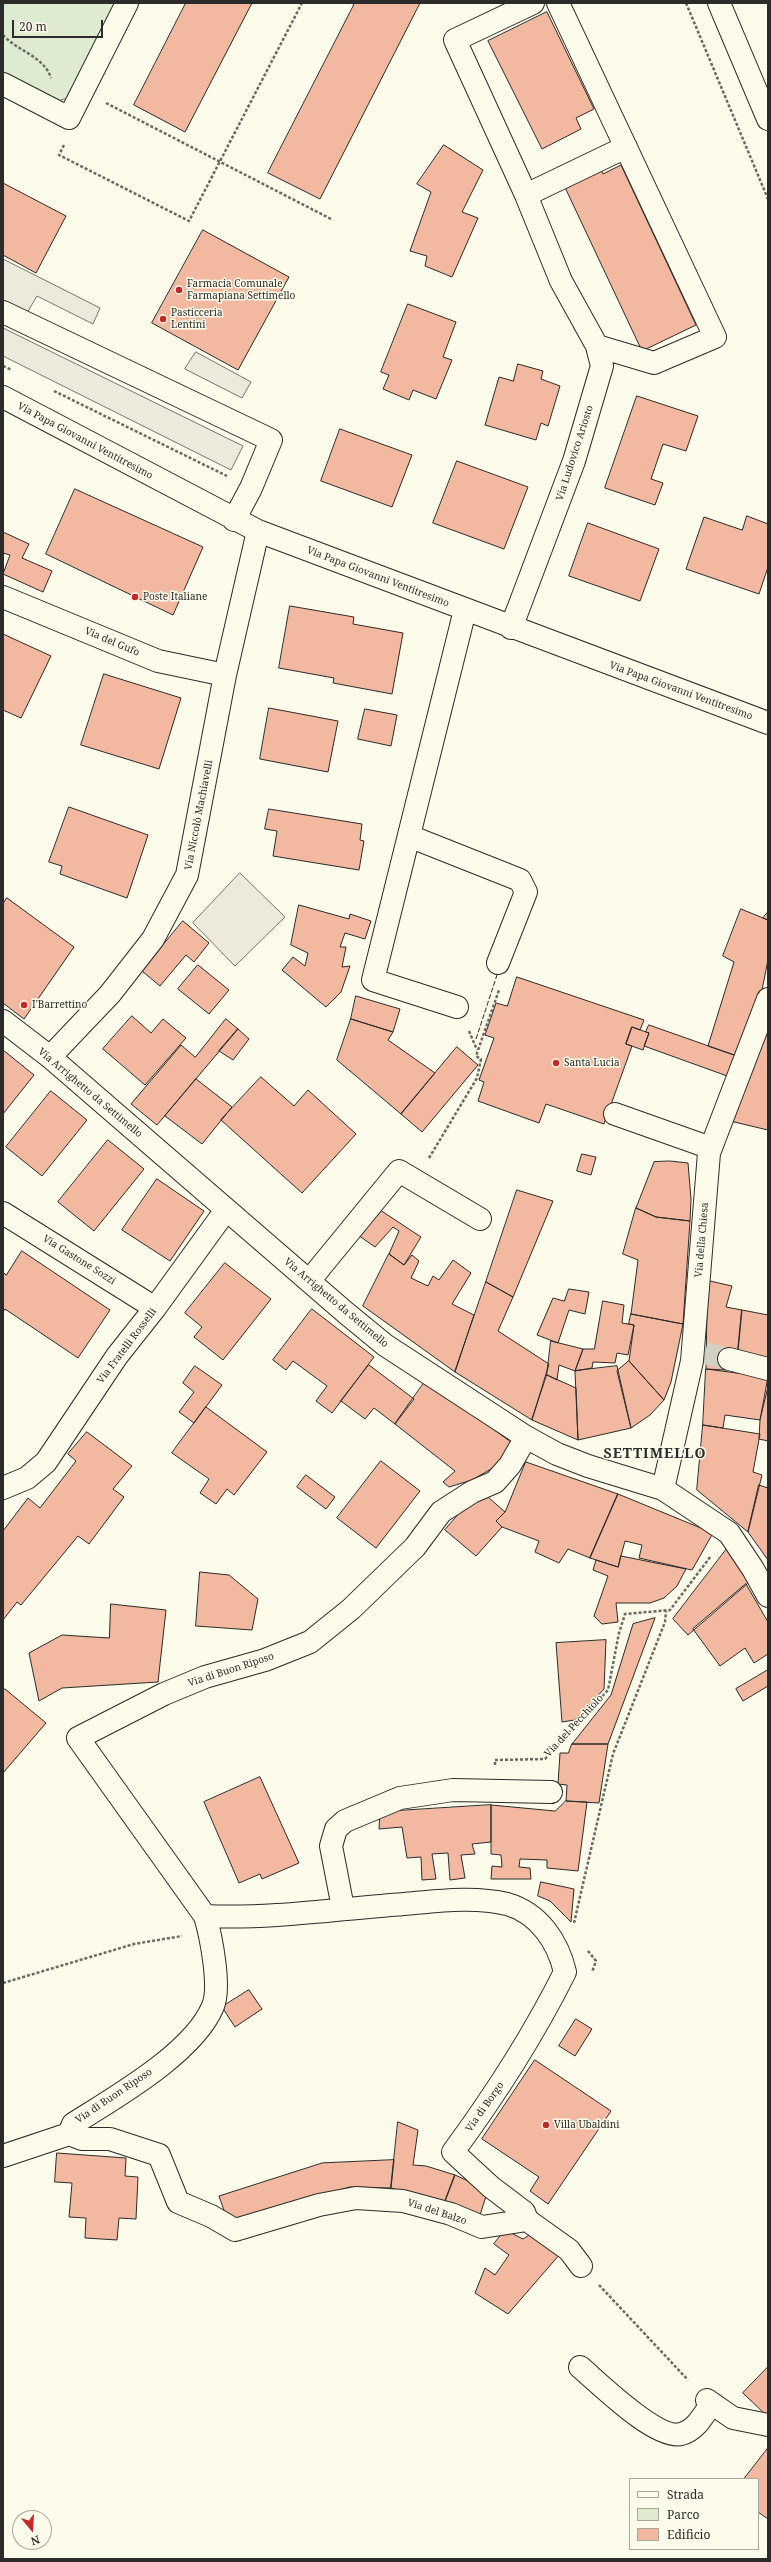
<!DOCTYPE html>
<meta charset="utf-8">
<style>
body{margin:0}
#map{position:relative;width:771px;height:2562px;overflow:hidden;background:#fdfbea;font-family:"Noto Serif",serif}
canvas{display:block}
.frame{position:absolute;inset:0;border:4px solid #2b2b2b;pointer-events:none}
.legend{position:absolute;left:629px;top:2478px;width:130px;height:72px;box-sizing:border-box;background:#fdfbea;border:1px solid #a9a89e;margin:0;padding:5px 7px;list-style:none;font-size:12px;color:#2b2b2b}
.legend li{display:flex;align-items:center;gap:8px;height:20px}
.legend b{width:20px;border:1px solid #a9a89e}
.north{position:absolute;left:12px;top:2510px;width:40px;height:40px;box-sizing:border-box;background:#fdfbea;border:1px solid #a9a89e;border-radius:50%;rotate:162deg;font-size:11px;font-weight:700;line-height:16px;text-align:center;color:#2b2b2b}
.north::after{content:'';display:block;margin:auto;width:14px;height:18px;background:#c62828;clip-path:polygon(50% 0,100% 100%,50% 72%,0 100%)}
.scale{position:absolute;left:12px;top:20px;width:91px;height:18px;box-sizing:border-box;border:2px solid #2b2b2b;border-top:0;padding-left:5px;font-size:12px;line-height:14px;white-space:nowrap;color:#2b2b2b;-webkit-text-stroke:3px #fdfbea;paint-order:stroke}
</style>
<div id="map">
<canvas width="771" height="2562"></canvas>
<div class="frame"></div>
<ul class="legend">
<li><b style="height:5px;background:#fdfbea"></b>Strada</li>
<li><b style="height:11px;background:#deebd1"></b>Parco</li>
<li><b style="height:11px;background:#f2b8a0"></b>Edificio</li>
</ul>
<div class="north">N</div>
<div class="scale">20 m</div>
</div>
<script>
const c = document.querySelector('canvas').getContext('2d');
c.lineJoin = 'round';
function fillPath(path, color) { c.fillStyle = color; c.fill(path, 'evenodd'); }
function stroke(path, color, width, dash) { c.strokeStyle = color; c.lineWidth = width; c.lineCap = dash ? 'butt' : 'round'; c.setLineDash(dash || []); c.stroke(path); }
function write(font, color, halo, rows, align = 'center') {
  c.font = font + ' "Noto Serif",serif'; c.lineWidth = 3; c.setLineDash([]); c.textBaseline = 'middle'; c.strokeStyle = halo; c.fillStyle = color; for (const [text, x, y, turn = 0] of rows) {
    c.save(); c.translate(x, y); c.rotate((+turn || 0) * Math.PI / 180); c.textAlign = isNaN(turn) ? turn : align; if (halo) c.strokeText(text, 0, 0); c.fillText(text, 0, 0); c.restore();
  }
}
const green = new Path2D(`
 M3 3H118L70 97 58 101 3 72Z`);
fillPath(green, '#deebd1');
stroke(green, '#74746e', 1);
const parking = new Path2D(`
 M3 259 100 308 93 324 37 296 27 313 3 300Z
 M3 328 243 446 231 470 3 356Z
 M196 352 251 382 242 398 185 369Z
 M240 873 285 917 235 966 193 923Z`);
fillPath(parking, '#eceadb');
stroke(parking, '#74746e', 1);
const building = new Path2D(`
 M186 3H252L185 132 134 105Z
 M355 3H420L320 199 268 173Z
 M547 12 594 109 576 118 581 129 542 149 488 41Z
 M444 145 483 170 462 212 478 218 452 277 425 266 427 256 410 251 431 192 417 184Z
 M598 164 603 174 621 165 696 325 642 351 562 181Z
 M3 183 66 216 36 273 3 255Z
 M203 230 289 277 238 370 152 323Z
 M408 304 456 322 443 357 452 360 436 399 413 390 409 400 383 389 389 375 381 372Z
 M518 364 543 371 541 379 560 386 548 426 541 423 536 440 485 425 499 377 513 381Z
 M637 396 698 416 686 451 663 444 651 479 663 483 655 505 605 488Z
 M340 429 412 455 392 507 321 481Z
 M457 461 528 487 504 549 433 523Z
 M75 489 203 547 173 615 46 554Z
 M747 516 768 524V567L759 594 686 569 704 517 742 530Z
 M588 523 659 549 640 601 569 576Z
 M3 532 29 544 22 558 52 571 43 592 3 574 10 555 3 553Z
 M290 606 354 617 353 624 403 633 392 694 333 683 334 678 279 668Z
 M3 634 51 656 21 718 3 710Z
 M104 674 181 698 159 769 81 745Z
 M269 708 338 721 328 772 260 759Z
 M365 709 397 715 391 746 358 739Z
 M69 807 148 835 127 898 60 874 62 866 49 862Z
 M269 809 362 824 360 840 364 841 359 870 273 856 277 831 265 829Z
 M7 898 74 947 24 1019 3 1003V904Z
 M299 905 349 919 350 914 371 921 365 939 345 933 340 947H346L342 967 350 966 341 992 326 1007 282 970 293 957 305 966 308 953 291 945Z
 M741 909 768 920V960L761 995 737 1056 708 1046 734 962 723 956Z
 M768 912V920L763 918Z
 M183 921 209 943 194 962 186 955 160 986 142 971Z
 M198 965 229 990 209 1014 178 989Z
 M517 977 644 1020 640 1030 632 1027 626 1044 632 1046 604 1124 546 1104 539 1123 478 1101 484 1082 479 1080 494 1038 485 1035 496 1003 507 1006Z
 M356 996 400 1009 393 1032 351 1019Z
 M132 1016 151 1033 163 1019 186 1038 145 1085 103 1049Z
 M226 1019 238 1029 157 1125 131 1104 181 1045 195 1057Z
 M351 1019 393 1032 388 1040 435 1073 401 1114 337 1060Z
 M649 1025 737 1056 730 1077 644 1046 649 1033 646 1032Z
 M632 1027 649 1033 643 1050 626 1044Z
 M238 1029 249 1039 233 1060 219 1051Z
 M764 1032 768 1034V1130L730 1121Z
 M457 1047 478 1065 422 1132 401 1114Z
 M3 1050 34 1075 3 1114Z
 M261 1077 294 1106 308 1090 356 1134 302 1193 221 1120Z
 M196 1079 232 1107 202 1144 165 1116Z
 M51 1091 87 1120 42 1176 6 1147Z
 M108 1140 144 1169 94 1231 58 1202Z
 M582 1154 596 1157 591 1175 577 1171Z
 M670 1161 688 1163 691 1199 690 1221 656 1217 636 1208 654 1162Z
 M157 1179 204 1211 170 1261 122 1230Z
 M517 1190 553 1201 513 1297 486 1282Z
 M377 1208 421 1237 404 1265 389 1254 399 1231 393 1227 375 1247 355 1233Z
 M636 1208 656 1217 690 1221 683 1324 631 1314 638 1260 623 1254Z
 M22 1251 110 1310 78 1358 5 1309 3 1312V1272L6 1275Z
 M389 1254 404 1265 412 1255 419 1261 411 1278 428 1286 433 1276 439 1280 453 1260 471 1273 452 1304 474 1315 455 1372 363 1306Z
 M225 1263 271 1299 223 1360 194 1337 202 1327 185 1313Z
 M710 1281 732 1286 726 1307 742 1310 738 1351 727 1349 726 1370 706 1369 707 1304Z
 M486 1282 513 1297 498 1331 549 1364 532 1420 455 1372Z
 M569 1289 589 1292 585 1314 569 1310 558 1343 537 1335 553 1298 564 1301Z
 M603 1301 624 1305 622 1323 634 1325 628 1355 617 1353 615 1363 593 1362 592 1368 575 1371 583 1349H594Z
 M312 1309 374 1357 332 1413 316 1401 327 1386 293 1361 286 1370 273 1360Z
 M742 1310 768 1315V1360L738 1351Z
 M631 1314 683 1324 671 1382 664 1400 629 1361 634 1325 629 1324Z
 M551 1341 583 1349 575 1371 559 1365 557 1380 547 1375Z
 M629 1361 664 1400 650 1415 631 1428 617 1371Z
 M369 1365 414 1399 395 1424 374 1408 365 1419 341 1401Z
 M195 1366 222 1385 194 1423 179 1412 194 1392 183 1383Z
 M617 1366 631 1428 578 1440 575 1371Z
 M706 1369 768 1377 760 1420 725 1415 723 1428 703 1425Z
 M547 1375 576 1388 578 1440 532 1420Z
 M426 1380 515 1445 491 1469 472 1480 449 1487 443 1482 455 1471 395 1424Z
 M768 1387V1441L759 1439 760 1420Z
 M206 1407 267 1452 234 1495 227 1489 216 1504 200 1493 209 1479 172 1453Z
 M703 1425 760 1434 753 1472 762 1475 748 1532 697 1490Z
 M87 1432 132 1466 113 1489 124 1497 89 1544 78 1536 21 1605 17 1602 3 1620V1531L28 1498 40 1508 76 1461 68 1454Z
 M381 1461 420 1491 376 1548 337 1518Z
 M526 1462 618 1494 590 1558 568 1549 559 1563 535 1552 539 1541 502 1527 496 1521 505 1512Z
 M306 1475 335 1497 326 1509 297 1487Z
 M759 1485 768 1488V1560L748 1532Z
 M480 1490 505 1512 496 1521 502 1527 476 1556 445 1530Z
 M618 1494 713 1533 692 1570 639 1558 642 1545 625 1541 618 1567 590 1558Z
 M729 1546 754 1578 688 1635 673 1619Z
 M621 1556 686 1569 677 1586 664 1598 650 1603H616L618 1622 602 1624 594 1616 608 1576 593 1570 596 1560 618 1567Z
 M200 1572 229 1575 258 1599 252 1630 196 1626Z
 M746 1584 768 1622V1654L754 1663 745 1648 720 1666 693 1629Z
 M111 1604 166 1610 158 1682 62 1688 39 1701 29 1653 62 1635 109 1638Z
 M655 1618 608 1744H572L611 1695 633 1624Z
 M606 1640 604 1689 575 1720 562 1722 556 1643Z
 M768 1670V1686L743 1701 736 1689Z
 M5 1689 46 1723 3 1773V1691Z
 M572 1744H608L599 1803 566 1801 567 1785 558 1784 560 1753H568Z
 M260 1777 299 1863 262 1879 260 1874 239 1883 204 1802Z
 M566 1801 587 1802 578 1871 547 1868V1860L520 1859 519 1867 530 1868 531 1879H491L492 1866 502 1867 501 1855 491 1854V1805L555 1811Z
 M491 1805V1842L472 1844 475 1854 461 1855 465 1878 450 1880 448 1853 432 1854 436 1879 422 1880 421 1857 407 1858 402 1827 379 1829 380 1812Z
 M541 1882 574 1889 571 1922 550 1901 538 1896Z
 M249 1990 262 2009 235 2027 222 2007Z
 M576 2019 592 2029 575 2056 559 2046Z
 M535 2060 611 2111 548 2204 530 2191 539 2177 482 2139Z
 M398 2122 418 2130 413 2165 426 2166 455 2175 444 2204 391 2188Z
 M57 2153 126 2158 125 2176 138 2177 136 2219 119 2218 117 2240 85 2238 86 2218 69 2217 72 2183 55 2182Z
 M394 2160 391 2188 350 2187 228 2222 219 2196 322 2163Z
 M455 2175 488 2190 480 2215 444 2204Z
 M505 2230 523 2239 534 2232 560 2254 508 2314 475 2293 485 2268 495 2275 509 2255 494 2244Z
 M768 2367V2417L743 2393Z
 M768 2448V2519L758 2512V2479H744Z`);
fillPath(building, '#f2b8a0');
stroke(building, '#2b2b2b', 1);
stroke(new Path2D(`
 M705 1353 729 1359`), '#d3d1c4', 22, [22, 11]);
const minor = new Path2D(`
 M558 3 715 337 654 363 597 346
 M3 84 69 118 127 3
 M526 195 626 147
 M3 312 271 440 251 488 234 520
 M3 397 258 531 768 723
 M3 597 158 661 225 675
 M511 628 574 461 602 366 597 346 561 281 526 195 455 40 533 3
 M409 836 520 880 526 892 498 963
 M457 1007 373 980 465 610
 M3 1021 50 1057 346 1313 385 1345 526 1437 557 1454 588 1466 663 1489 729 1533 753 1569 768 1596
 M50 1057 110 994 153 939 187 875 225 675 258 531
 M615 1114 711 1148
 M3 1213 155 1308
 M309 1281 399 1171 480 1219
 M729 1359 768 1369
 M526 1437 510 1465 495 1482 472 1492 441 1512 415 1547 351 1609 310 1642 265 1660 205 1677 164 1694 78 1738 205 1916C271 1919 338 1909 404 1904 438 1901 474 1896 507 1904 539 1913 558 1942 565 1972 533 2036 495 2095 453 2152L491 2187 524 2212 527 2220
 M3 1488 27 1478 46 1462 117 1356 155 1308 226 1210
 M663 1489 692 1361 709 1153 768 999
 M343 1908 331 1846 336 1829 345 1821 400 1798 453 1790 551 1792
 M69 2134 82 2139H110L159 2155 178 2202 211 2216 235 2230 319 2205 356 2198 403 2201 451 2214 482 2227 527 2220 569 2250 581 2266
 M69 2134 73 2124C114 2098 194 2053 213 2006 221 1987 211 1936 205 1916
 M3 2156 69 2134
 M580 2367C599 2383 656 2440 681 2434 696 2430 703 2416 711 2404
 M707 2400 733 2418 768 2425`);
const major = new Path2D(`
 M719 3 768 119`);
stroke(minor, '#2b2b2b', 24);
stroke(major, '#2b2b2b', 24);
stroke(new Path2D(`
 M686 3 768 199
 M3 35C17 51 44 56 51 78
 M106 103 331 219
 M64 145 59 155 189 221 302 3
 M3 366 12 370
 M54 391 227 476
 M469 1031 477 1050
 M429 1158 477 1078 481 1059 476 1056 499 990
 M495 1765V1760L545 1759 608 1690 619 1633 625 1614 670 1610 711 1556
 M574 1923 613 1754 665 1622 666 1611
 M588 1951 596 1961 592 1972
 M3 1983 134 1944 182 1936
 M599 2285 688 2380`), '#6a6964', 2.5, [3, 2]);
stroke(minor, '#fdfbea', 22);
stroke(major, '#fdfbea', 22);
stroke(new Path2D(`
 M476 1039 497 975`), '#2b2b2b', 1, [5, 2]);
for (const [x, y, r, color] of [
 [179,290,4,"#c62828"],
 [163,319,4,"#c62828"],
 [135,597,4,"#c62828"],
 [24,1005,4,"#c62828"],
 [556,1063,4,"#c62828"],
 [546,2125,4,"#c62828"]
]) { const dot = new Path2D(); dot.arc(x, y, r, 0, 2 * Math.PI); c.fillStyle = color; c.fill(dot); stroke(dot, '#fdfbea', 1.5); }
write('10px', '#2b2b2b', '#fdfbea', [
 ["Farmacia Comunale",187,284],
 ["Farmapiana Settimello",187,296],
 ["Pasticceria",171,313],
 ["Lentini",171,325],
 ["Poste Italiane",143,597],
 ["I'Barrettino",32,1005],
 ["Santa Lucia",564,1063],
 ["Villa Ubaldini",554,2125]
], 'left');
write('10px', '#2b2b2b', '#fdfbea', [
 ["Via Papa Giovanni Ventitresimo",85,441,28],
 ["Via Ludovico Ariosto",575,453,-72],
 ["Via Papa Giovanni Ventitresimo",378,577,21],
 ["Via del Gufo",112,642,23],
 ["Via Papa Giovanni Ventitresimo",681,691,20],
 ["Via Niccolò Machiavelli",199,815,-79],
 ["Via Arrighetto da Settimello",90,1093,40],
 ["Via della Chiesa",702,1240,-85],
 ["Via Gastone Sozzi",79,1260,32],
 ["Via Arrighetto da Settimello",336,1303,40],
 ["Via Fratelli Rosselli",127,1346,-53],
 ["Via di Buon Riposo",231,1670,-18],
 ["Via del Pecchiolo",574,1726,-47],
 ["Via di Buon Riposo",114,2096,-34],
 ["Via di Borgo",485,2107,-55],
 ["Via del Balzo",437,2212,18]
]);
c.letterSpacing = '1px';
write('bold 14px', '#2b2b2b', '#fdfbea', [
 ["SETTIMELLO",655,1454]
]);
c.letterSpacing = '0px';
</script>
